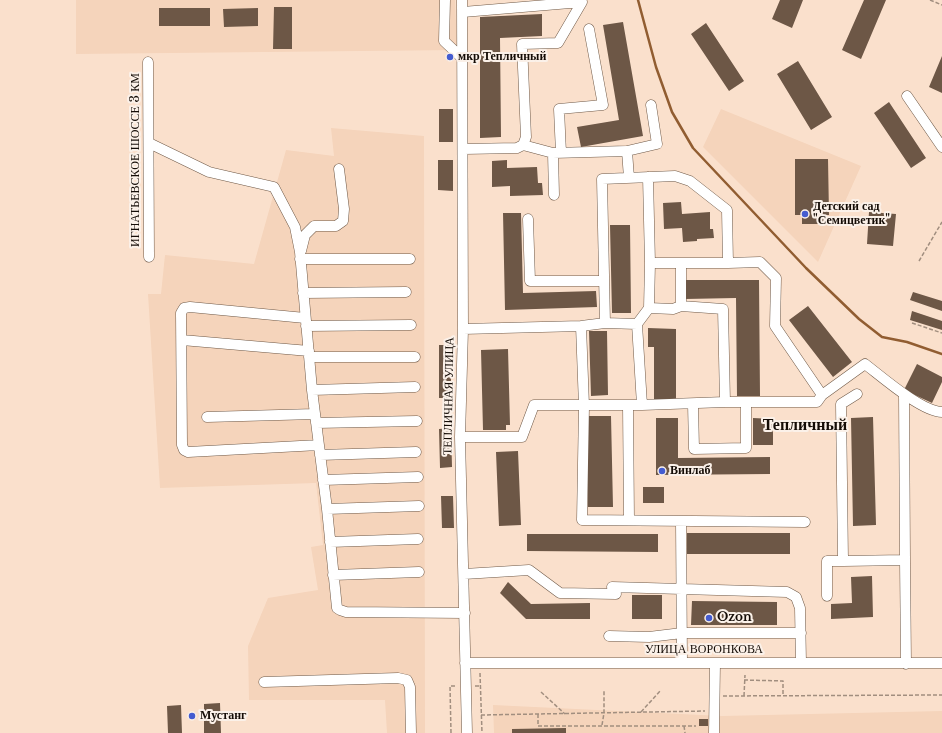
<!DOCTYPE html>
<meta charset="utf-8">
<style>
body{margin:0}
canvas{display:block;background:#fae0cc}
</style>
<canvas width="942" height="733"></canvas>
<script>
const c = document.querySelector('canvas').getContext('2d');
c.lineJoin = 'round';
function fillPath(path, color) { c.fillStyle = color; c.fill(path, 'evenodd'); }
function stroke(path, color, width, dash) { c.strokeStyle = color; c.lineWidth = width; c.lineCap = dash ? 'butt' : 'round'; c.setLineDash(dash || []); c.stroke(path); }
function write(font, color, halo, rows, align = 'center') {
  c.font = font + ' "Libre Baskerville",serif'; c.lineWidth = 4; c.setLineDash([]); c.textBaseline = 'middle'; c.strokeStyle = halo; c.fillStyle = color; for (const [text, x, y, turn = 0] of rows) {
    c.save(); c.translate(x, y); c.rotate((+turn || 0) * Math.PI / 180); c.textAlign = isNaN(turn) ? turn : align; if (halo) c.strokeText(text, 0, 0); c.fillText(text, 0, 0); c.restore();
  }
}
fillPath(new Path2D(`
 M76 0H455L457 50 76 54Z
 M721 109 861 166 818 262 703 147Z
 M331 128 424 136 425 733H387L385 700H249L248 646 268 598 318 590 311 547 323 545 316 483 160 488 148 294H161L165 255 254 264 286 150 334 156Z
 M493 705 722 716 942 711V733H494Z`), '#f5d4bb');
stroke(new Path2D(`
 M638 0 656 67 672 112 693 148 806 268 859 319 882 337 907 342 942 354`), '#915d31', 2.5);
fillPath(new Path2D(`
 M780 0H803L792 28 772 19Z
 M864 0H886L861 59 842 50Z
 M274 7H292V49H273Z
 M159 8H210V26H159Z
 M258 8V26L224 27 223 9Z
 M542 14V36L500 38 501 137 480 138V17Z
 M623 22 643 136 581 147 577 127 619 120 603 25Z
 M706 23 744 81 729 91 691 34Z
 M942 56V93L929 87Z
 M798 61 832 117 811 130 777 74Z
 M889 102 926 158 911 168 874 113Z
 M439 109H453V142H439Z
 M795 159H828L829 215H824V224H802V215H795Z
 M438 160H453V191L438 190Z
 M507 160V168L537 167 538 183H542L543 195 510 196V186L492 187V161Z
 M681 202 682 214 710 212V229H713L714 238 697 239V241L683 242 682 228 664 229 663 203Z
 M869 212 896 214 893 246 867 244Z
 M503 213H521L523 293 596 291 597 307 505 310Z
 M610 225H630L631 313H612Z
 M685 280H759L760 396H737L736 298 685 299Z
 M913 292 942 301V311L910 300Z
 M808 306 852 362 833 377 789 320Z
 M912 311 942 321V330L910 320Z
 M648 328 676 329V401H654V347H648Z
 M589 331H607L608 395 591 396Z
 M439 345H451V398H439Z
 M508 349 510 425H506V430H483L481 350Z
 M917 364 942 377V382L932 403 904 390Z
 M586 416H611L613 507H588Z
 M873 417 876 525 853 526 851 418Z
 M656 418H678V458L770 457V474L656 475Z
 M753 418 773 419V445H753Z
 M451 428 452 467 440 468 439 429Z
 M518 451 521 525 499 526 496 452Z
 M643 487H664V503H643Z
 M441 496H453L454 528H442Z
 M687 533H790V554H687Z
 M527 534H658V552L527 551Z
 M872 576 873 617 831 619V604L852 603 851 577Z
 M508 582 531 604 590 603V619H526L500 593Z
 M632 595H662V619H632Z
 M692 601 777 602V625H691Z
 M220 703 221 733H204V704Z
 M181 705 182 733H168L167 706Z
 M699 719H708V726H699Z
 M566 728V733H512V729Z`), '#6d5746');
const minor = new Path2D(`
 M445 0 444 41 463 59
 M462 0 463 329 460 437 467 733
 M463 12 582 2 558 43 522 44 526 137 523 145 517 148 464 149
 M148 62 149 257
 M907 96 942 147
 M149 143 209 172 274 187 295 227 300 252 312 390 327 509 337 608 340 610 346 612 465 613
 M523 145 553 153 627 151 629 178
 M627 151 657 144 651 105
 M553 153 554 195
 M561 153 559 109 603 105 589 29
 M648 177 650 263 649 308
 M528 219 530 281H604
 M301 251 305 235 314 226H336L343 221 344 209 339 169
 M300 259H410
 M650 263H728
 M681 263V306
 M303 293 406 292
 M305 318 190 307 184 308 181 313 182 445 184 450 188 452 319 445
 M637 324 642 405
 M306 326 411 325
 M581 326 584 406 582 520 805 522
 M463 329 581 326 605 323 637 324 649 308 673 309 681 306 723 309 725 402
 M182 340 309 351
 M309 357H415
 M312 390 415 387
 M857 394 841 404 843 561 905 560 906 664
 M904 394 905 560
 M822 395 865 364C882 377 922 412 942 412
 M693 404 694 449 746 448V402
 M628 405 629 520
 M207 417 315 414
 M316 423 417 421
 M460 437H522L534 405H642L725 402H817L822 395 775 326 776 278 760 262 728 263 727 210 690 181 675 176 602 179 605 323
 M320 455 416 452
 M323 480 418 477
 M327 509 419 506
 M681 521 682 663
 M330 542 418 539
 M464 574 529 570 560 593 616 594
 M333 575 419 572
 M612 587 787 592 796 597 800 608 801 663
 M827 596V561H843
 M609 636 649 637 682 633H801
 M465 663H942
 M264 682 398 678 407 680 410 687 411 733
 M714 733 715 663`);
stroke(minor, '#6f5947', 11);
stroke(new Path2D(`
 M930 0 942 5
 M919 261 942 222
 M912 323 942 333
 M480 673 482 733
 M744 680 783 681V695
 M475 686H481
 M541 692 565 714
 M723 696 942 695
 M744 696 745 675
 M641 712 661 690
 M538 714V726H696
 M481 715 705 711
 M602 725 604 713V691
 M684 726 685 733
 M451 733 450 686H457`), '#a18e7f', 1.5, [4, 2]);
stroke(minor, '#fff', 10);
for (const [x, y, r, color] of [
 [450,57,4,"#445cd0"],
 [805,214,4,"#445cd0"],
 [662,471,4,"#445cd0"],
 [709,618,4,"#445cd0"],
 [192,716,4,"#445cd0"]
]) { const dot = new Path2D(); dot.arc(x, y, r, 0, 2 * Math.PI); c.fillStyle = color; c.fill(dot); stroke(dot, '#fbf1e9', 1.5); }
write('bold 12px', '#140c06', '#fbf1e9', [
 ["мкр Тепличный",458,57],
 ["Детский сад",813,207],
 ["\"Семицветик\"",813,221],
 ["Винлаб",670,471],
 ["Ozon",717,618],
 ["Мустанг",200,716]
], 'left');
write('12px', '#140c06', '#fbf1e9', [
 ["ИГНАТЬЕВСКОЕ ШОССЕ 3 КМ",136,160,-90],
 ["ТЕПЛИЧНАЯ УЛИЦА",449,396,-89],
 ["УЛИЦА ВОРОНКОВА",704,650]
]);
write('bold 16px', '#140c06', '#fbf1e9', [
 ["Тепличный",805,425]
]);
</script>
